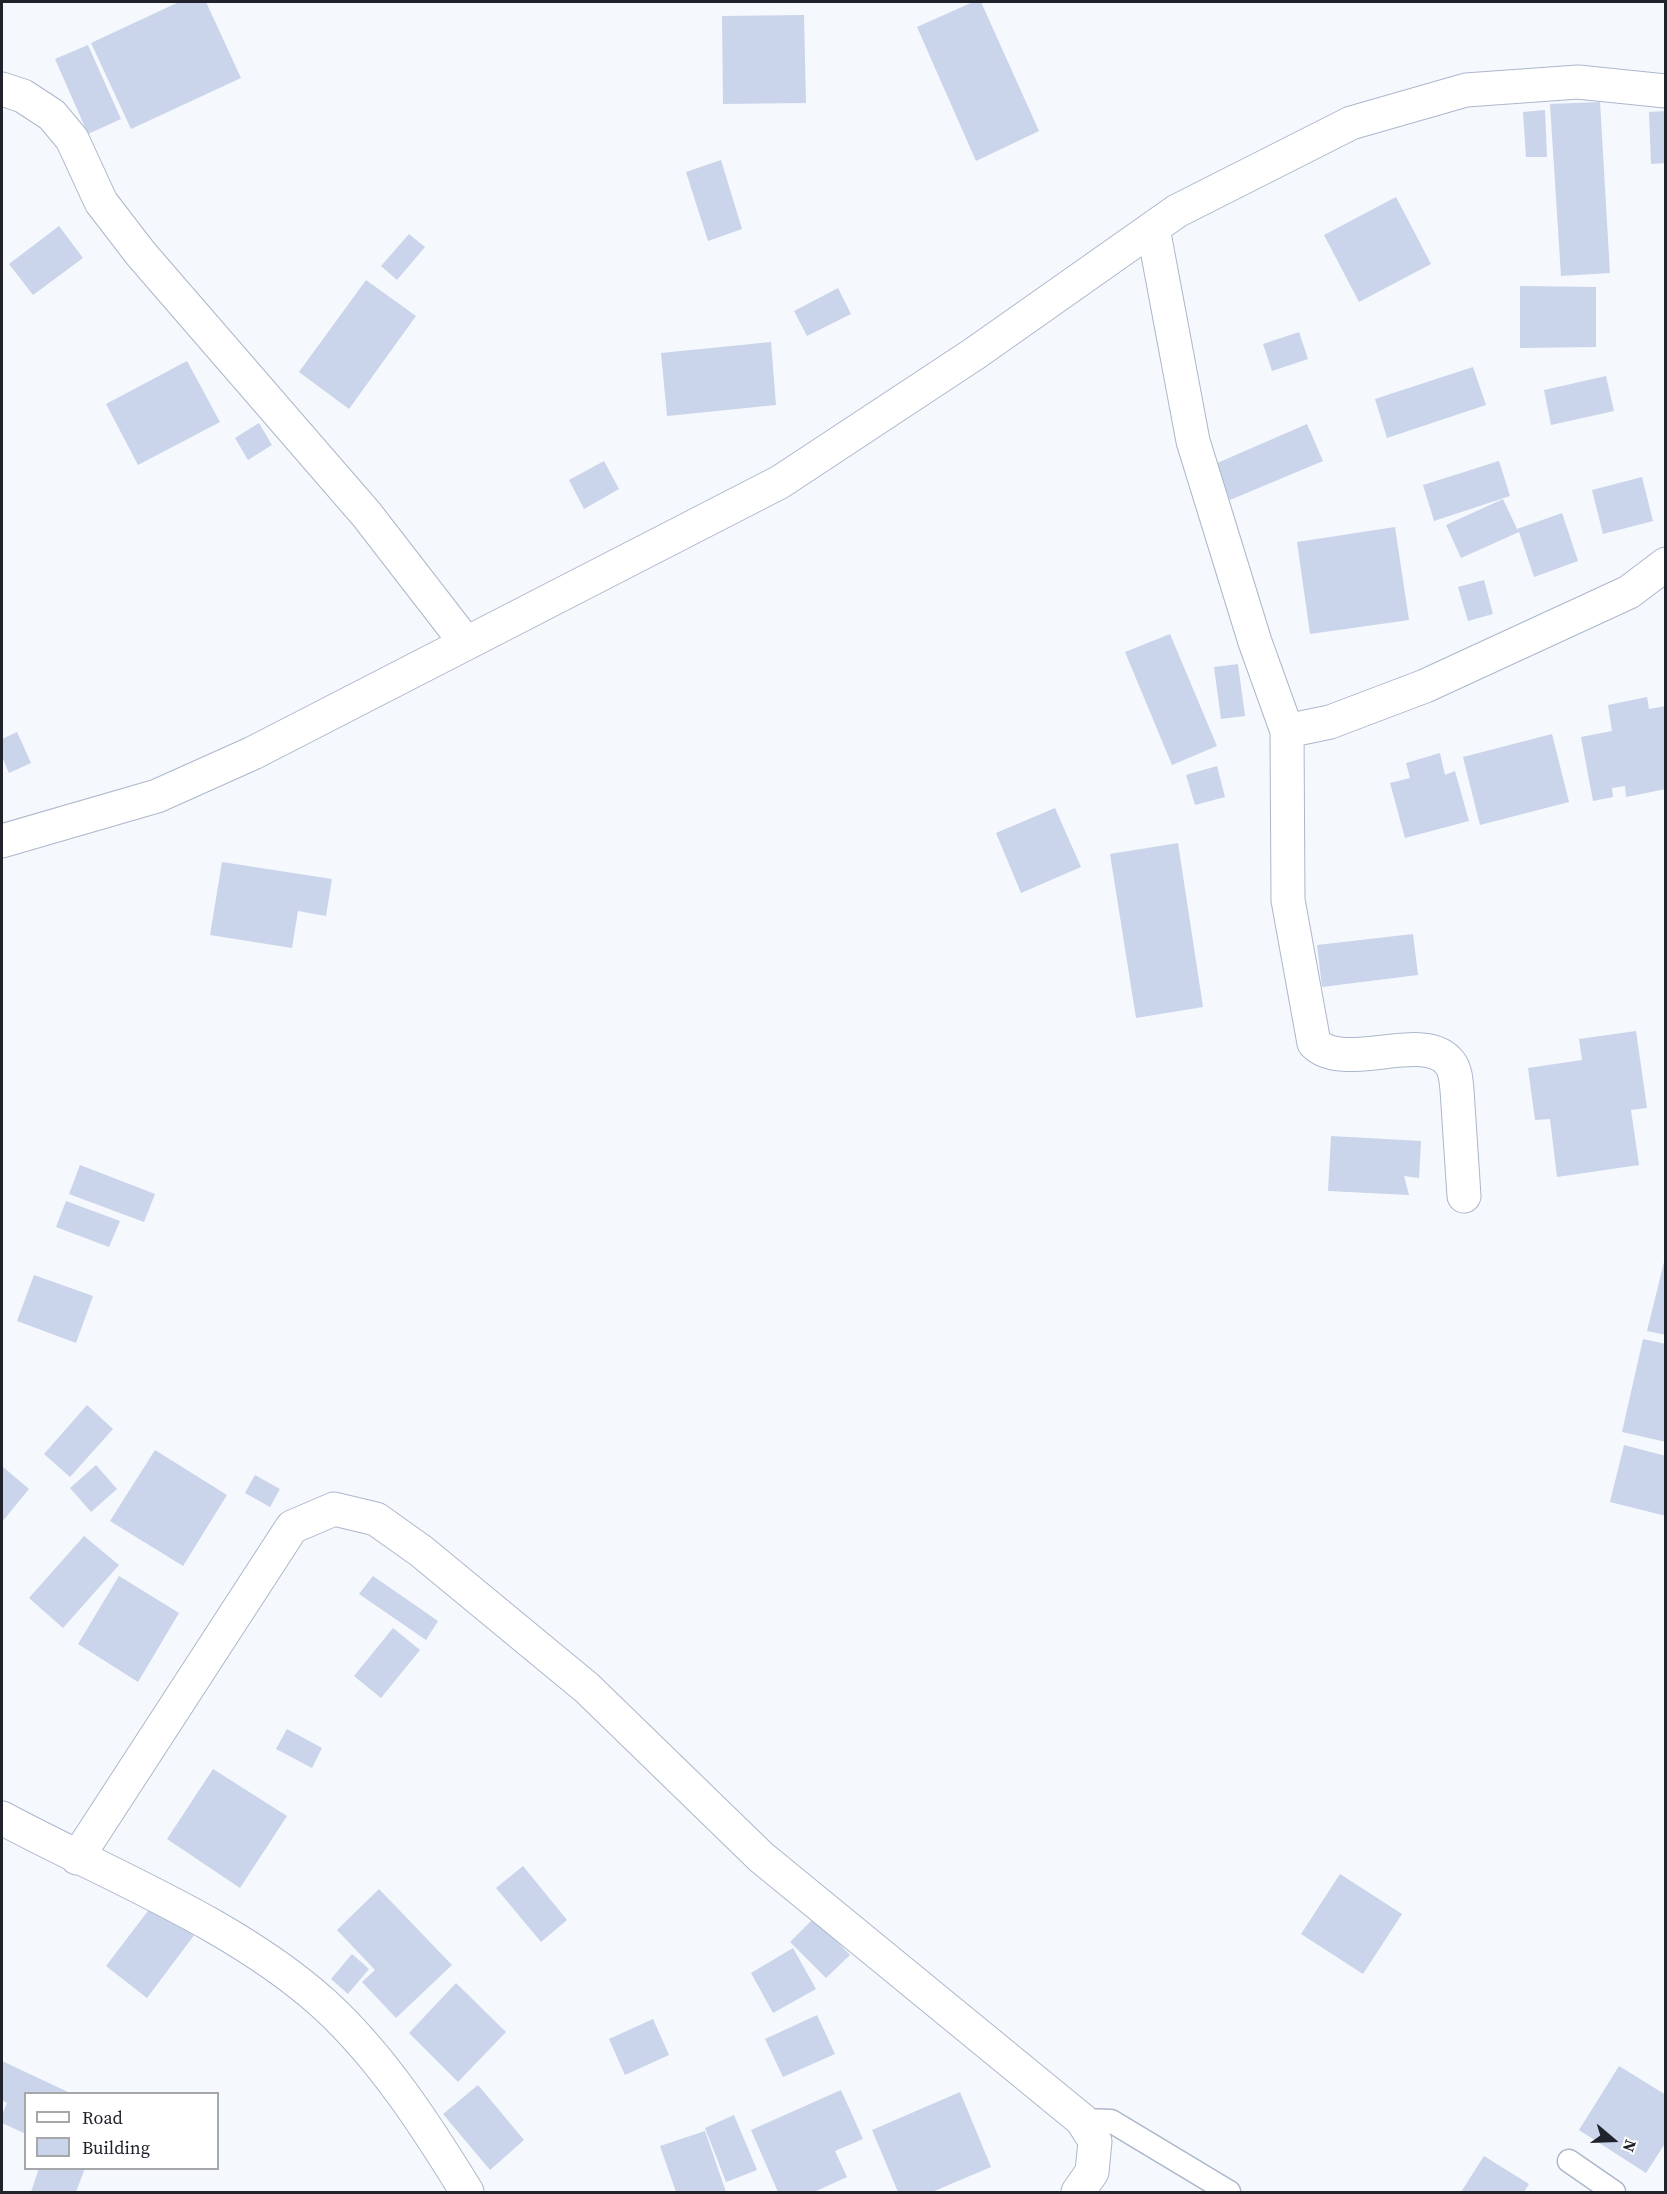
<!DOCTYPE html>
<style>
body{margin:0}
#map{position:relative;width:1667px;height:2194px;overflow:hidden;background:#f5f8fc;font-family:"Source Serif 4",serif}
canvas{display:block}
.frame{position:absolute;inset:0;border:3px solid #20232c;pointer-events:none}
.legend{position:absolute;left:24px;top:2092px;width:195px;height:78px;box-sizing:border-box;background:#fff;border:2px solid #a6a7ab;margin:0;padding:8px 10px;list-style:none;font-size:18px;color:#20232c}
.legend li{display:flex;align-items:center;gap:12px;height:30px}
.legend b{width:30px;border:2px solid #a6a7ab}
.north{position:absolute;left:1583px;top:2110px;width:60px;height:60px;-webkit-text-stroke:4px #fff;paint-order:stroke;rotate:109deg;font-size:16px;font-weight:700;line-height:24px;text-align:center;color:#20232c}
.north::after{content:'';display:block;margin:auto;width:21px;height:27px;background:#20232c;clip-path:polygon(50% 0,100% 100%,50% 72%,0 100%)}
</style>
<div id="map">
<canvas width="1667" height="2194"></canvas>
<div class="frame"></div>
<ul class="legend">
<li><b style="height:8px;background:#fff"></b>Road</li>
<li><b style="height:16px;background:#cad4eb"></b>Building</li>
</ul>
<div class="north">N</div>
</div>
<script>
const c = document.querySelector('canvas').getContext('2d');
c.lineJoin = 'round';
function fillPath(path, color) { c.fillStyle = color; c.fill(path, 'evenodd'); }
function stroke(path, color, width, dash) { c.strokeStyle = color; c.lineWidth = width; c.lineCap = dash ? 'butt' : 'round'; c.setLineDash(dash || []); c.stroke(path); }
fillPath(new Path2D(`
 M179 2H206L241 78 131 129 91 43Z
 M973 2H981L1039 131 976 161 917 27Z
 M804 15 806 103 723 104 722 16Z
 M88 45 121 119 88 134 55 59Z
 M1600 102 1610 273 1561 276 1550 104Z
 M1545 110 1547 157H1526L1523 112Z
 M1666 111V163L1651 164 1649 112Z
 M721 160 742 229 708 241 686 172Z
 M1396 197 1431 264 1359 302 1324 235Z
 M59 226 83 258 33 295 9 264Z
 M409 234 425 247 397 280 381 266Z
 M366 280 416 316 349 409 299 372Z
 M1520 286 1596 287V347L1520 348Z
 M838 288 851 314 807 336 794 311Z
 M1299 332 1308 359 1272 371 1263 344Z
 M771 342 776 405 667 416 661 353Z
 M187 361 220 422 138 465 106 404Z
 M1473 367 1486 405 1387 438 1375 399Z
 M1606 376 1614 411 1551 425 1544 390Z
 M259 423 272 445 248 460 235 438Z
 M1307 424 1323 461 1230 500 1215 464Z
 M604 461 619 489 584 509 569 480Z
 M1499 461 1510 496 1434 521 1423 485Z
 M1642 477 1653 521 1603 534 1592 490Z
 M1503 499 1517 529 1562 513 1578 561 1534 577 1519 532 1461 558 1446 525Z
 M1395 527 1409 620 1310 634 1297 542Z
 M1484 580 1493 614 1468 621 1458 587Z
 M1170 634 1217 746 1172 765 1125 652Z
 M1238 664 1245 716 1221 719 1214 667Z
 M1647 697 1649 709 1666 706V789L1626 797 1625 786 1612 788 1613 797 1593 801 1581 737 1612 731 1608 705Z
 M17 732 31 763 9 773 2 757V739Z
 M1552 734 1569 802 1480 825 1463 757Z
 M1440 753 1445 775 1455 771 1469 821 1405 838 1390 783 1410 778 1406 763Z
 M1217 766 1225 797 1195 805 1186 775Z
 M1055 808 1081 867 1021 893 996 833Z
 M1178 843 1203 1007 1136 1018 1110 854Z
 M222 862 332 879 326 916 298 911 292 948 210 935Z
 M1413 934 1418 975 1322 987 1317 945Z
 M1636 1031 1647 1108 1631 1110 1639 1165 1557 1177 1550 1119 1535 1120 1528 1068 1582 1060 1579 1039Z
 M1331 1136 1421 1141 1419 1178 1404 1176 1409 1195 1328 1191Z
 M80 1165 155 1194 144 1222 69 1194Z
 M66 1201 120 1221 109 1247 56 1227Z
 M1666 1254V1335L1647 1331Z
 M34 1275 93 1296 76 1343 17 1321Z
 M1643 1339 1666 1344V1442L1622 1432Z
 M87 1405 113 1429 70 1477 44 1454Z
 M1624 1445 1666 1456V1516L1610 1502Z
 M155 1450 227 1495 183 1566 110 1521Z
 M96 1465 117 1489 91 1512 70 1488Z
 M2 1466 29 1489 2 1522Z
 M255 1475 280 1489 270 1507 245 1493Z
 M84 1536 119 1565 63 1628 29 1598Z
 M119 1576 179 1613 138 1682 78 1644Z
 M373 1576 438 1621 426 1640 359 1594Z
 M393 1628 420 1650 381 1698 354 1676Z
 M287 1729 322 1748 312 1768 276 1749Z
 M213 1769 287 1816 240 1888 167 1839Z
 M523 1866 567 1920 541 1942 496 1888Z
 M1340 1874 1402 1914 1363 1974 1301 1934Z
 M379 1889 452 1965 396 2018 362 1982 375 1970 337 1930Z
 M154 1903 195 1934 147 1998 106 1966Z
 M814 1918 850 1955 826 1978 790 1942Z
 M793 1948 816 1989 773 2013 751 1973Z
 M352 1954 369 1969 348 1994 331 1979Z
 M456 1983 506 2032 458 2082 409 2033Z
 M817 2015 835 2054 783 2077 765 2039Z
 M653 2019 669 2055 625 2075 609 2039Z
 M2 2061 68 2092 26 2094V2134L2 2123V2115L7 2103 2 2100Z
 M1619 2066 1666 2095V2142L1646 2173 1579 2130Z
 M478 2085 524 2140 490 2170 443 2114Z
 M841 2090 863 2139 835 2151 847 2177 814 2192H778L751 2130Z
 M960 2092 991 2167 932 2192H898L872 2130Z
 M734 2115 757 2170 726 2182 705 2128Z
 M705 2131 726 2192H676L660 2146Z
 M1484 2156 1529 2184 1524 2192H1461Z
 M39 2168H85L76 2192H31Z`), '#cad4eb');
const service = new Path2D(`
 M1082 2120 1111 2121 1229 2192
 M1569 2161 1614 2192`);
const minor = new Path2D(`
 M2 89 23 96 52 115 72 139 101 202 141 254 367 515 466 643
 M1153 228 1193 441 1255 642 1287 731 1288 900 1314 1043C1344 1074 1425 1029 1450 1063 1456 1071 1456 1081 1457 1090L1464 1196
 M1287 731 1330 722 1425 686 1629 592 1666 564
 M2 841 157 796 253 753 780 482 974 354 1177 211 1351 123 1466 90 1578 82 1666 91
 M2 1818C108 1875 234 1923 324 2004 382 2057 427 2127 467 2192
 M77 1858 292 1527 334 1509 376 1519 421 1551 587 1688 761 1857 1082 2120 1095 2141 1092 2172 1078 2192`);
stroke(service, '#acb7cc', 25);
stroke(minor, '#acb7cc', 35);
stroke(service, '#fff', 22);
stroke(minor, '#fff', 33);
</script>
